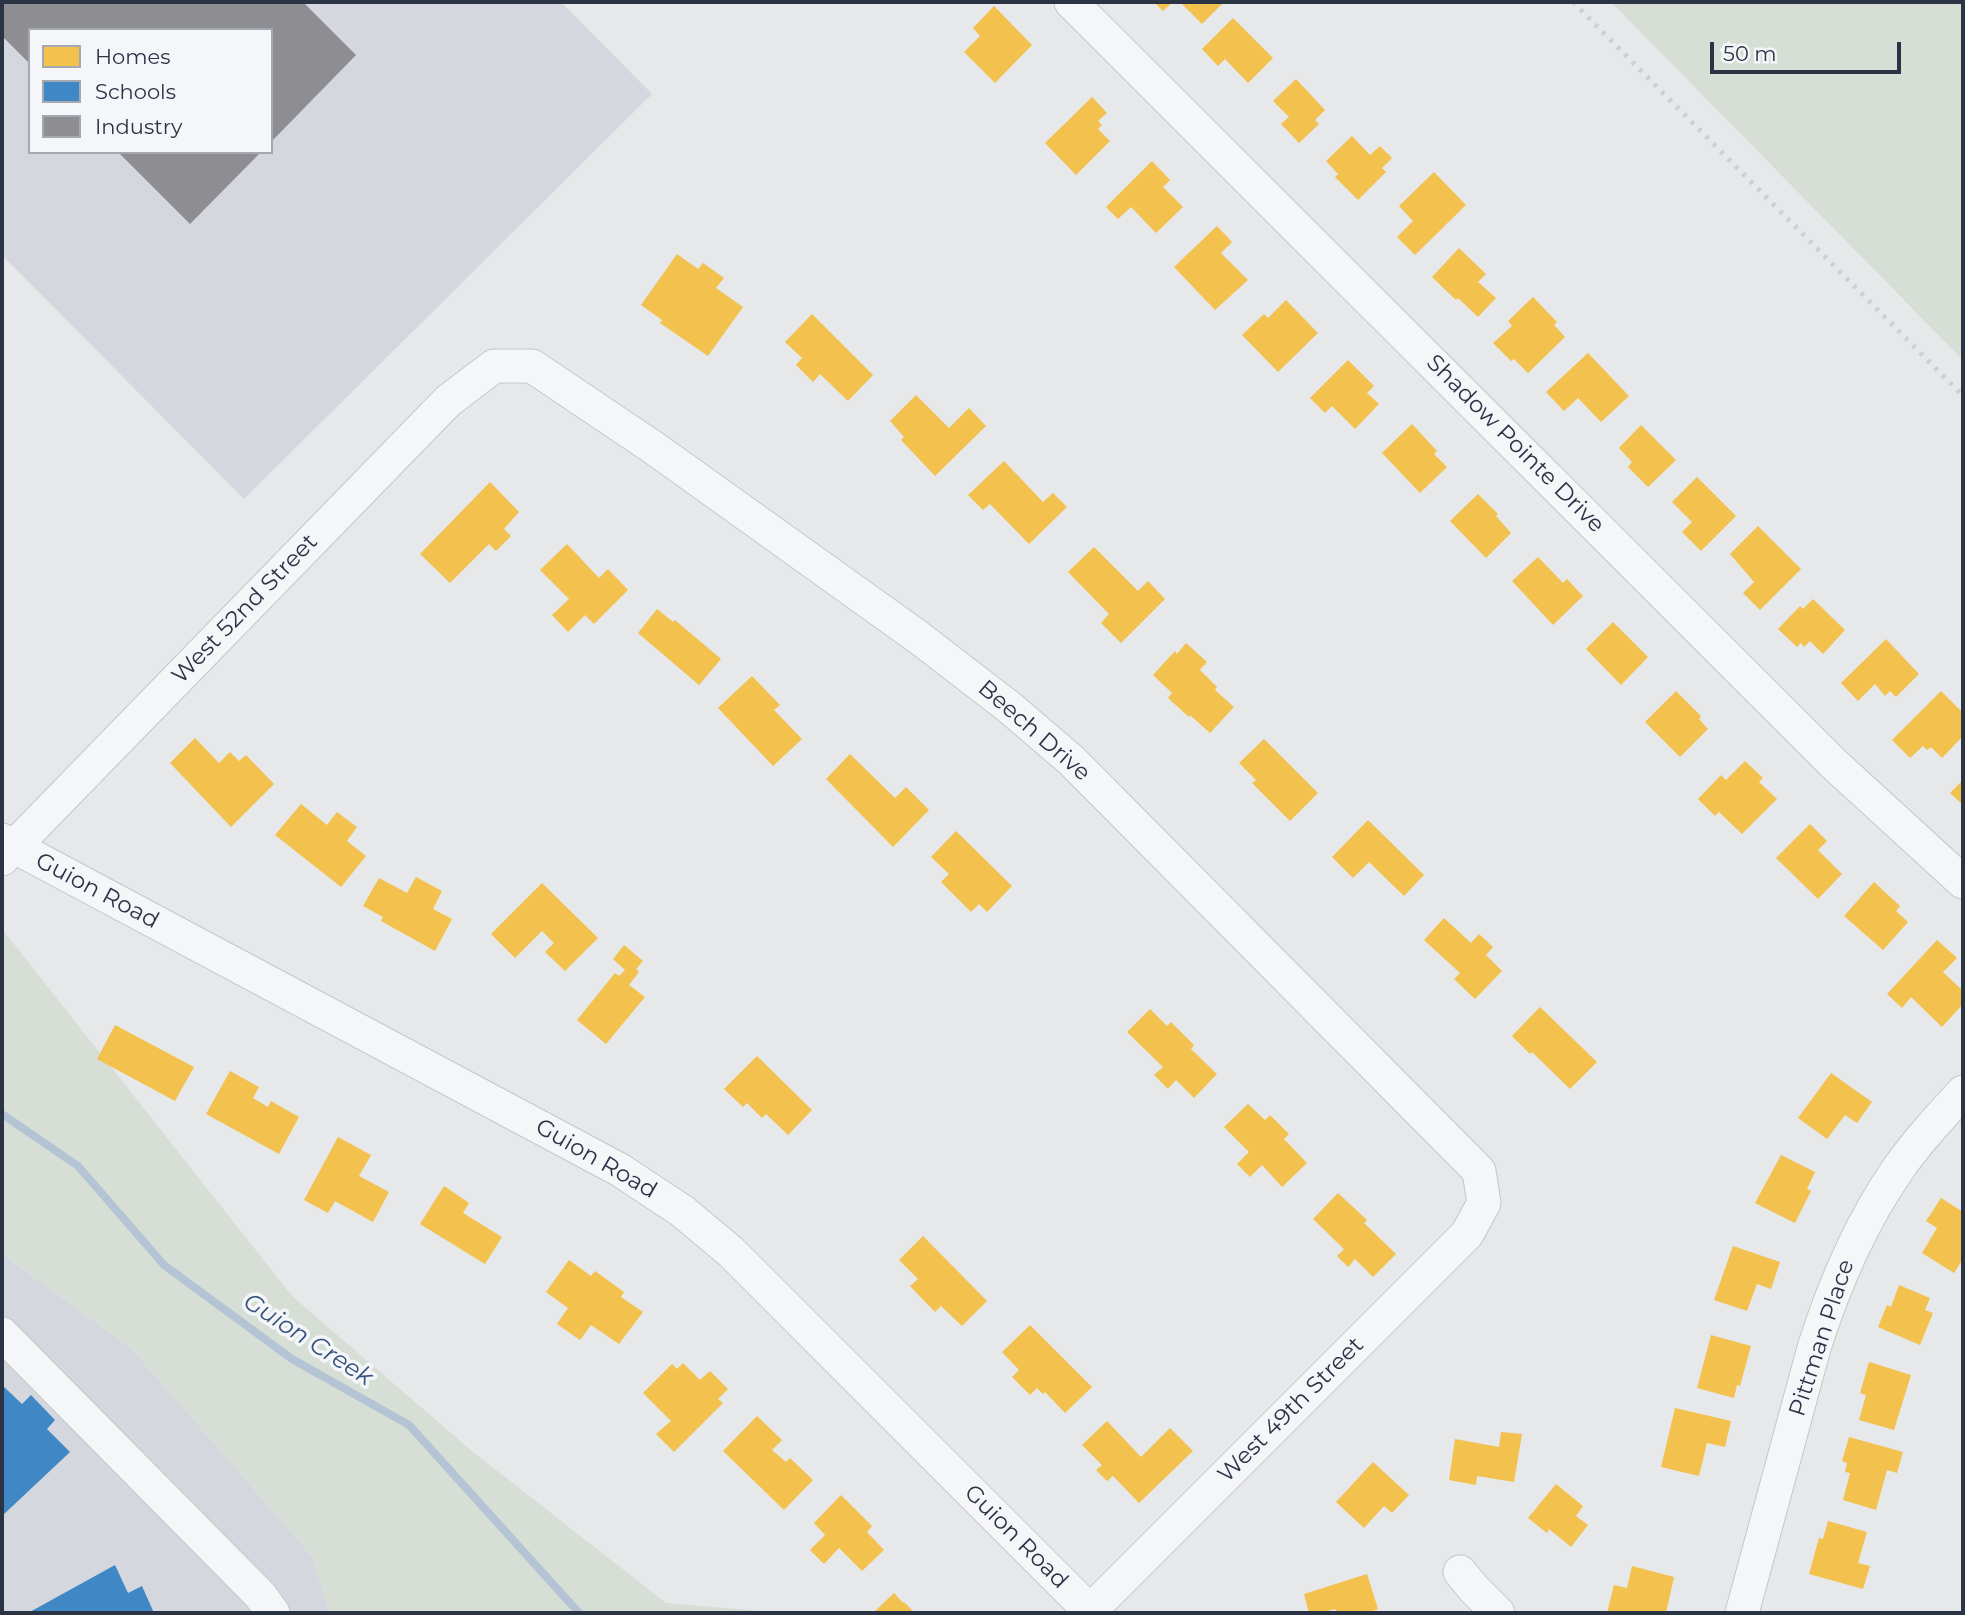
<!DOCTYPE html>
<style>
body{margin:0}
#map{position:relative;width:1965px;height:1615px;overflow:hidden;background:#e6e8ea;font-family:Montserrat,sans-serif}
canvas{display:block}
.frame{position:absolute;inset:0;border:4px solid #2b3445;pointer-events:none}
.legend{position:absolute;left:28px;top:28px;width:245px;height:126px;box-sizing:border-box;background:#f4f6f9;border:2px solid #a4a8b1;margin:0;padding:9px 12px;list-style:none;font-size:21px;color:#2b3445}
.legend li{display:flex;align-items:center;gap:14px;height:35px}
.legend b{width:35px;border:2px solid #a4a8b1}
.scale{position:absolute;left:1710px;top:42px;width:191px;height:32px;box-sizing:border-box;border:4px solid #2b3445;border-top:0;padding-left:9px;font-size:21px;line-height:24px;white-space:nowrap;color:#2b3445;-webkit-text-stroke:5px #f4f6f9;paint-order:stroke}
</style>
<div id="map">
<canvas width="1965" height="1615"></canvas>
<div class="frame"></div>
<ul class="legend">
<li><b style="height:19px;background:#f2c14e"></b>Homes</li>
<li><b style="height:19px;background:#3f88c5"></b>Schools</li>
<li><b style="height:19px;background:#8d8d92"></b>Industry</li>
</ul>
<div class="scale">50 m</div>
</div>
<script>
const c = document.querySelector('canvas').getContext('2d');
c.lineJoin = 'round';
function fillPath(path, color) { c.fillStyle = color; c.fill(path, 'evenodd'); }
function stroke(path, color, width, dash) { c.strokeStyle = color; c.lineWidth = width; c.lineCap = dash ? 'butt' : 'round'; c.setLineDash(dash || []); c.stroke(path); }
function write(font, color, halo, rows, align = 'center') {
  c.font = font + ' Montserrat,sans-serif'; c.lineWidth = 7; c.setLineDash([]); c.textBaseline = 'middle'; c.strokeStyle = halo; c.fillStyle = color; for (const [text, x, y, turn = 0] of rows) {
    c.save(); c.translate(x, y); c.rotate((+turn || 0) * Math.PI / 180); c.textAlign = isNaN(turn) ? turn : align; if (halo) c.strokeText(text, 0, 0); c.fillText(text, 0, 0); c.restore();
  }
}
fillPath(new Path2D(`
 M2 2H561L652 94 244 499 2 255ZM30 30H271V152H30Z
 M2 1254 132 1349 312 1556 330 1613H2Z`), '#d4d7dd');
fillPath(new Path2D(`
 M1611 2H1963V360Z
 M2 929 292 1296 473 1452 666 1603 785 1613H330L312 1556 132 1349 2 1254Z`), '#d6ded6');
fillPath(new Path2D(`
 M1154 2H1173L1163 11Z
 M1180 2H1224L1202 24Z
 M994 6 1032 45 995 83 964 52 980 36 973 28Z
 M1233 18 1273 58 1248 83 1225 59 1218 66 1202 49Z
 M1296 79 1325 110 1315 120 1319 124 1299 143 1281 124 1289 117 1273 101Z
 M1092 97 1107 113 1098 121 1102 125 1098 129 1110 141 1076 175 1045 143Z
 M1352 136 1370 155 1380 146 1392 158 1382 168 1386 172 1358 200 1335 177 1338 174 1326 161Z
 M1152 161 1170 180 1163 187 1183 207 1156 233 1131 207 1118 219 1106 207Z
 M1434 172 1466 205 1415 255 1397 237 1413 221 1399 206Z
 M1217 226 1232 242 1221 253 1248 280 1215 310 1174 267Z
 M1459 248 1486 274 1478 282 1496 298 1478 317 1458 298 1456 300 1432 277Z
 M677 254 698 269 703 263 724 278 716 288 743 307 708 356 660 323 662 320 641 305Z
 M1533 297 1557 322 1554 325 1565 337 1528 373 1514 359 1511 361 1493 343 1512 326 1508 321Z
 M1286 300 1318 333 1278 372 1242 335 1264 314 1268 318Z
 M812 314 873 375 848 401 820 374 813 382 796 365 802 358 785 342Z
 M1588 353 1629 396 1601 422 1578 398 1564 411 1546 392Z
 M1348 360 1374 386 1367 393 1379 404 1355 429 1332 406 1325 413 1310 398Z
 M916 395 949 428 969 408 986 426 935 476 901 440 904 437 890 421Z
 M1412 424 1437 451 1434 454 1447 467 1420 493 1382 453Z
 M1641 425 1676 460 1648 487 1628 467 1632 462 1619 448Z
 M1004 461 1043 502 1053 493 1067 507 1029 544 990 504 983 510 968 495Z
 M1697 477 1736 516 1701 551 1682 532 1692 522 1672 502Z
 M490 482 519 512 504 529 511 536 496 551 489 544 450 583 420 554Z
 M1478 494 1498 514 1496 516 1511 533 1486 558 1450 521Z
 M1758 526 1801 569 1760 610 1743 593 1754 582 1730 554Z
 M567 544 599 578 608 569 628 590 594 624 585 615 568 632 552 615 569 599 540 570Z
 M1094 547 1138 591 1148 581 1165 599 1121 643 1101 623 1109 614 1068 572Z
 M1538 557 1563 583 1567 579 1583 596 1553 625 1512 581Z
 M1813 599 1845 630 1823 654 1810 641 1804 647 1801 643 1797 647 1778 629 1800 606 1803 609Z
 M657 609 673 622 675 620 721 659 699 685 638 633Z
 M1613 622 1648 657 1621 685 1586 649Z
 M1886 639 1919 674 1896 697 1890 691 1885 696 1875 684 1858 701 1841 683Z
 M1186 643 1207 662 1200 670 1217 687 1215 690 1234 707 1210 733 1190 715 1189 717 1168 698 1172 693 1153 675 1175 651 1177 654Z
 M752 676 780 705 774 710 802 739 773 766 718 708Z
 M1676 691 1701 716 1699 719 1708 729 1680 757 1645 722Z
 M1941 691 1963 713V736L1942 758 1931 747 1927 750 1923 746 1910 758 1892 740Z
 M195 738 219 763 230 752 239 761 246 755 274 784 231 827 170 763Z
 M1264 739 1318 793 1290 821 1252 783 1256 780 1239 763Z
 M850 754 895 798 906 787 929 810 893 847 826 779Z
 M1745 761 1763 778 1759 782 1777 799 1742 834 1719 812 1715 816 1698 799 1721 775 1726 780Z
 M1963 780V805L1950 793Z
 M301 804 327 825 337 812 357 827 347 841 366 856 341 887 275 835Z
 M1368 820 1424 875 1404 896 1369 862 1353 878 1332 857Z
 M1810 824 1827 841 1818 850 1842 874 1818 899 1776 858Z
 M956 831 1012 886 987 912 979 904 971 912 941 882 949 874 931 857Z
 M416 877 442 891 433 909 452 919 435 951 381 921 383 917 363 906 379 878 407 893Z
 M1874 882 1900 906 1896 911 1908 922 1883 950 1844 916Z
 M542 883 598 938 565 971 545 952 554 943 542 931 515 958 491 934Z
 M1444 918 1471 943 1479 934 1493 947 1486 955 1502 971 1475 999 1454 979 1460 973 1424 940Z
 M1937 940 1957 958 1943 972 1963 991V1004L1942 1027 1911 997 1902 1008 1887 994Z
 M624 945 643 961 636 969 639 972 629 985 645 997 606 1044 577 1020 615 973 619 976 625 970 613 959Z
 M1540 1007 1597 1062 1570 1089 1532 1052 1530 1054 1512 1036Z
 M1150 1009 1167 1026 1171 1022 1194 1045 1191 1049 1217 1074 1194 1098 1176 1080 1168 1089 1154 1075 1163 1067 1127 1032Z
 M115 1025 194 1067 175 1101 97 1059Z
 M757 1056 812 1110 788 1135 766 1114 762 1118 747 1103 743 1107 724 1089Z
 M230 1071 259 1087 253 1098 268 1107 271 1101 299 1117 279 1154 206 1114Z
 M1831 1073 1872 1102 1857 1123 1845 1115 1827 1139 1798 1118Z
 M1248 1104 1265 1120 1270 1115 1289 1134 1284 1139 1307 1163 1282 1187 1262 1165 1250 1177 1237 1164 1249 1152 1224 1127Z
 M338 1137 371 1155 359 1176 389 1192 373 1222 335 1201 328 1213 304 1200Z
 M1781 1155 1815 1172 1807 1189 1811 1191 1795 1223 1755 1203Z
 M444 1186 469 1203 463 1213 502 1237 485 1264 420 1224Z
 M1338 1193 1367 1220 1364 1223 1396 1254 1373 1277 1355 1259 1348 1267 1337 1256 1344 1249 1313 1219Z
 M1941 1198 1963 1212V1259L1954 1273 1922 1253 1937 1228 1926 1221Z
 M923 1236 987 1301 962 1326 941 1306 935 1312 910 1286 918 1279 899 1260Z
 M1733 1246 1780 1262 1771 1289 1757 1284 1747 1311 1714 1300Z
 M569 1260 591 1276 595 1271 624 1292 621 1297 643 1312 619 1344 591 1325 580 1340 557 1324 568 1308 546 1292Z
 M1899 1285 1930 1298 1925 1310 1933 1313 1920 1345 1878 1327 1887 1305 1891 1307Z
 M1030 1325 1092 1387 1065 1413 1045 1392 1043 1394 1037 1388 1030 1395 1012 1377 1019 1370 1002 1352Z
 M1711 1335 1751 1346 1740 1386 1737 1385 1734 1398 1697 1388Z
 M1869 1362 1911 1375 1894 1430 1859 1420 1866 1395 1860 1393Z
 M683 1363 700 1380 710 1371 728 1389 718 1399 723 1403 674 1452 656 1434 671 1421 643 1393 672 1364 677 1369Z
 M1675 1408 1731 1421 1725 1447 1707 1443 1699 1476 1661 1467Z
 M757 1416 782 1440 772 1450 786 1462 790 1458 813 1480 784 1510 723 1451Z
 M1107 1421 1141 1457 1170 1428 1193 1451 1139 1503 1113 1476 1107 1481 1096 1470 1102 1465 1082 1445Z
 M1501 1432 1522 1434 1514 1482 1477 1476 1476 1485 1449 1480 1455 1439 1499 1447Z
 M1849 1437 1903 1452 1897 1473 1887 1470 1876 1510 1843 1500 1850 1473 1845 1472 1847 1463 1842 1461Z
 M1373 1462 1409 1495 1392 1513 1384 1506 1364 1528 1336 1502Z
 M1556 1484 1583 1506 1576 1516 1588 1525 1571 1547 1549 1529 1547 1533 1528 1518Z
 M841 1495 872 1526 867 1532 884 1550 862 1571 839 1548 824 1564 810 1550 825 1535 814 1523Z
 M1828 1521 1867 1532 1858 1563 1870 1566 1863 1589 1809 1574 1819 1538 1823 1539Z
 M1632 1566 1674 1577 1666 1613H1607L1614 1585 1627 1588Z
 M1367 1574 1378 1609 1373 1611 1374 1613H1337L1335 1609 1320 1613H1309L1304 1594Z
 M894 1593 903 1603 904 1602 915 1613H873Z`), '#f2c14e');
fillPath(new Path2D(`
 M2 1385 22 1404 31 1395 55 1420 47 1429 70 1452 2 1516Z
 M115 1565 128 1593 142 1586 154 1613H28Z`), '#3f88c5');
fillPath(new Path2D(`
 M2 2H303L356 55 271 142V30H30V64L2 36Z
 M118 152H261L190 224Z`), '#8d8d92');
stroke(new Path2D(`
 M2 1114 78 1166 164 1265 292 1359 409 1425 579 1613`), '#b4c4d5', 8);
const minor = new Path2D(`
 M1071 2 1834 764 1963 882
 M2 840 620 1170 682 1211 731 1252 1092 1613
 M2 859 448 401 494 366H532L654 448 918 637 1009 707 1071 760 1479 1171 1484 1203 1467 1234 1090 1611
 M2 1334 260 1595 273 1613
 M1460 1572 1474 1589 1498 1613
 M1742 1613 1814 1348C1834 1285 1860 1224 1898 1169 1917 1142 1940 1117 1963 1092`);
stroke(minor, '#c4c6c8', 35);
stroke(minor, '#f5f6f7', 33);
stroke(new Path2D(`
 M1573 2 1963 396`), '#cecfd2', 5, [3.5, 7]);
write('23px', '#2b3445', '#f4f6f9', [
 ["Shadow Pointe Drive",1515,444,45],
 ["West 52nd Street",245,609,-46],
 ["Beech Drive",1034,731,41],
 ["Guion Road",97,891,28],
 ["Guion Road",596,1159,30],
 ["Pittman Place",1822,1338,-72],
 ["West 49th Street",1291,1410,-45],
 ["Guion Road",1016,1537,45]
]);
write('italic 24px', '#34527a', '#f4f6f9', [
 ["Guion Creek",308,1340,33]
]);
</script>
